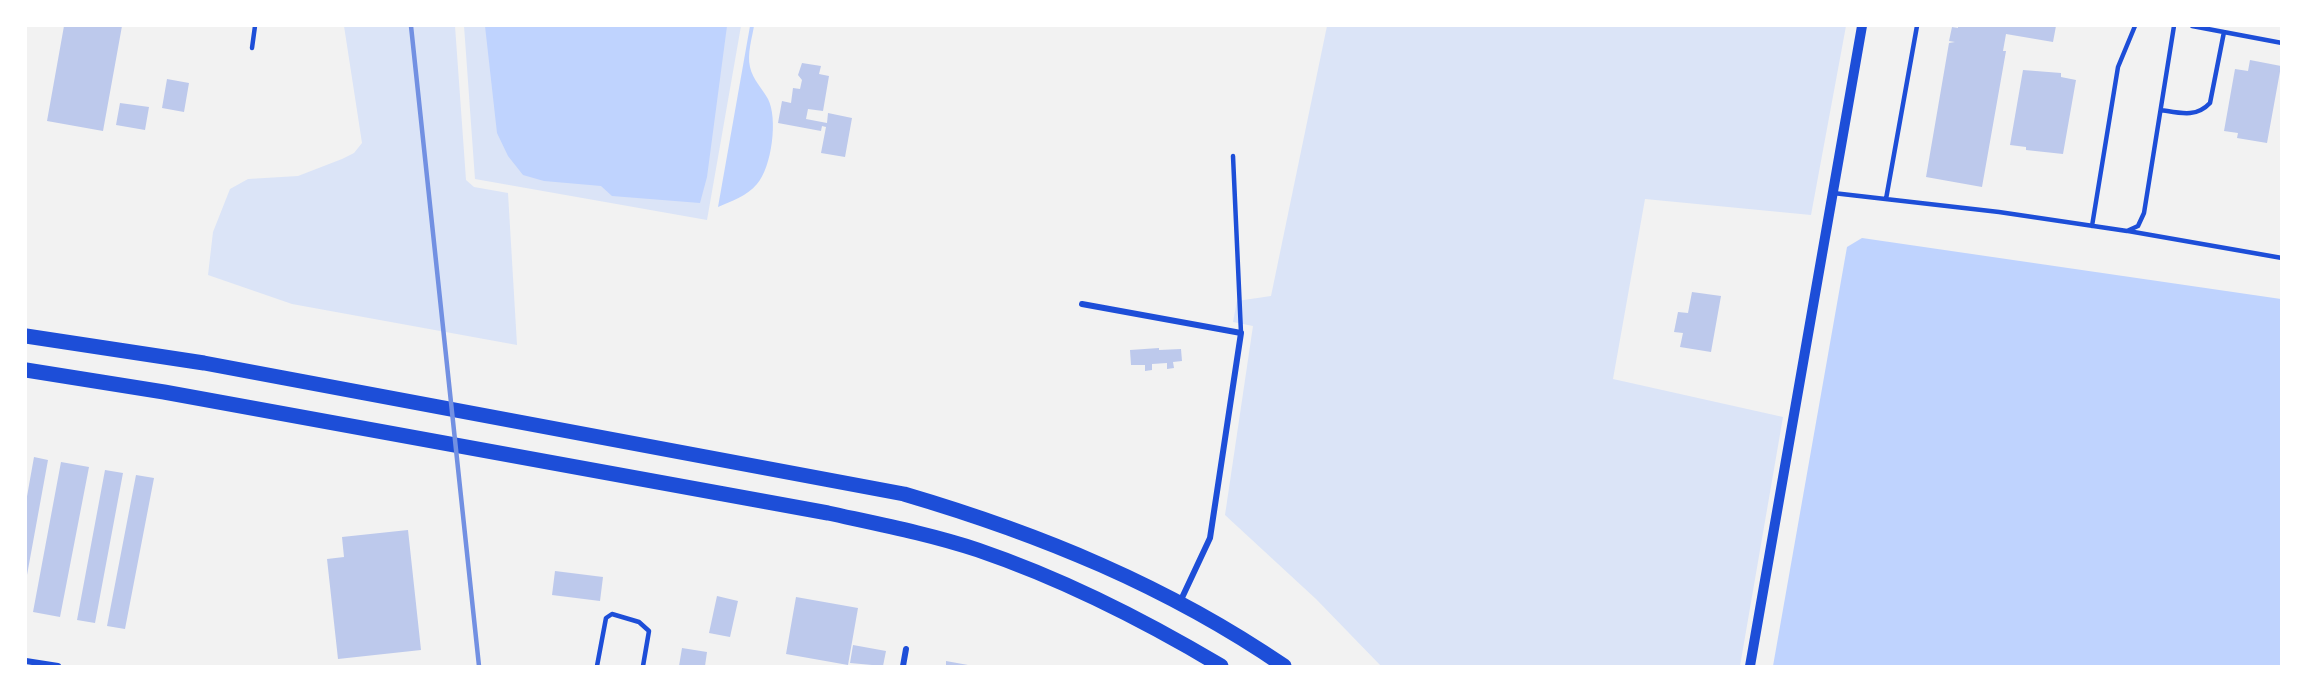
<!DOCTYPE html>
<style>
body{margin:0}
#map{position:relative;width:2307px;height:692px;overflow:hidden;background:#f2f2f2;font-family:Montserrat,sans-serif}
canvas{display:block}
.frame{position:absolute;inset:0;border:27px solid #fff;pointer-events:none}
</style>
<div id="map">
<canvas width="2307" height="692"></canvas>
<div class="frame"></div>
</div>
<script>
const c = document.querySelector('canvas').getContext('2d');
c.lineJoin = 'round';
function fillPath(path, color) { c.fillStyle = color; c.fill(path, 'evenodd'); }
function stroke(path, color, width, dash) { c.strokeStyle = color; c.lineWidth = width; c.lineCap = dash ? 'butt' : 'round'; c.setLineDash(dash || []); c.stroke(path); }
fillPath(new Path2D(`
 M344 26H455L466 180 474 187 508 193 517 345 292 304 208 275 213 232 230 189 248 179 298 176 342 159 354 153 362 143Z
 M464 26H741L707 220 475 179Z
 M1327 26H1846L1811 215 1645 199 1613 379 1783 417 1740 666H1381L1316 599 1225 515 1253 326 1233 322 1237 301 1271 296Z`), '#dbe4f7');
fillPath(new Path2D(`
 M485 26H727L707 177 700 203 612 196 601 186 544 181 523 175 508 156 497 133Z
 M750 26H754C752 38 747 54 750 67 753 80 762 88 768 99 778 118 772 167 757 184 747 196 732 201 718 207Z
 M1862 238 2281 299V666H1773L1847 247Z`), '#bfd3fe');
fillPath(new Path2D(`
 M64 26H122L103 131 47 121Z
 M1958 26H2056L2053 42 2006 34 2003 51H2006L1982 187 1926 177 1949 43 1955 42 1949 41 1952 27 1958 28Z
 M2250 60 2281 66 2267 143 2237 138 2238 133 2224 131 2235 69 2248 71Z
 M802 63 821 66 819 74 829 76 823 111 808 109 806 119 827 123 828 113 852 118 845 157 821 153 826 127 822 126 821 131 778 123 782 101 791 103 793 88 800 89 802 80 798 75Z
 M2023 70 2061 73V77L2076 80 2063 154 2026 150V147L2010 145Z
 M167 79 189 83 184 112 162 108Z
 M120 103 149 107 145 130 116 125Z
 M1692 292 1721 296 1711 352 1680 347 1683 333 1674 332 1678 312 1688 313Z
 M1159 348V350L1181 349 1182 361 1173 362 1174 368 1167 369V363L1152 364V370L1145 371V365H1131L1130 350Z
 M34 457 48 460 27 575 26 502Z
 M61 462 89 467 60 617 33 612Z
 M105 470 123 473 95 623 77 620Z
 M136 475 154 478 125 629 107 626Z
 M408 530 421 650 338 659 327 559 344 557 342 537Z
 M555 571 603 577 600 601 552 595Z
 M717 596 738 601 730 637 709 633Z
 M796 597 858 608 848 665 786 654Z
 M853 645 886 651 883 666 850 663Z
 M682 648 707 652 705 666H679Z
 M946 661 968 665V666H946Z`), '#bdc9ec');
stroke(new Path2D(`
 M2192 26 2282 43
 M252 48 255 26
 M2161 110C2180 113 2196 118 2210 103L2224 32
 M1233 156 1241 333
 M1833 193 1999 212 2127 231 2138 226 2144 213 2174 26
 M1886 199 1917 26
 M2092 226 2118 67 2135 26
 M2128 231 2282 258
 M597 666 606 618 612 614 639 622 649 631 643 666`), '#1d4ed8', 4.5);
stroke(new Path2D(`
 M1082 304 1241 333 1210 538 1180 602
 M26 661 58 666
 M903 666 906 649`), '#1d4ed8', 6);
stroke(new Path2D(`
 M1750 666 1862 26`), '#1d4ed8', 10);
stroke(new Path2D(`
 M26 336 204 363 904 494C1040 534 1167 586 1284 666
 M26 370 164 392 828 513C878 524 930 534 978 550 1063 579 1144 620 1221 666`), '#1d4ed8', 15);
stroke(new Path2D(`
 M411 26 479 666`), '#7290e2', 4.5);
</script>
